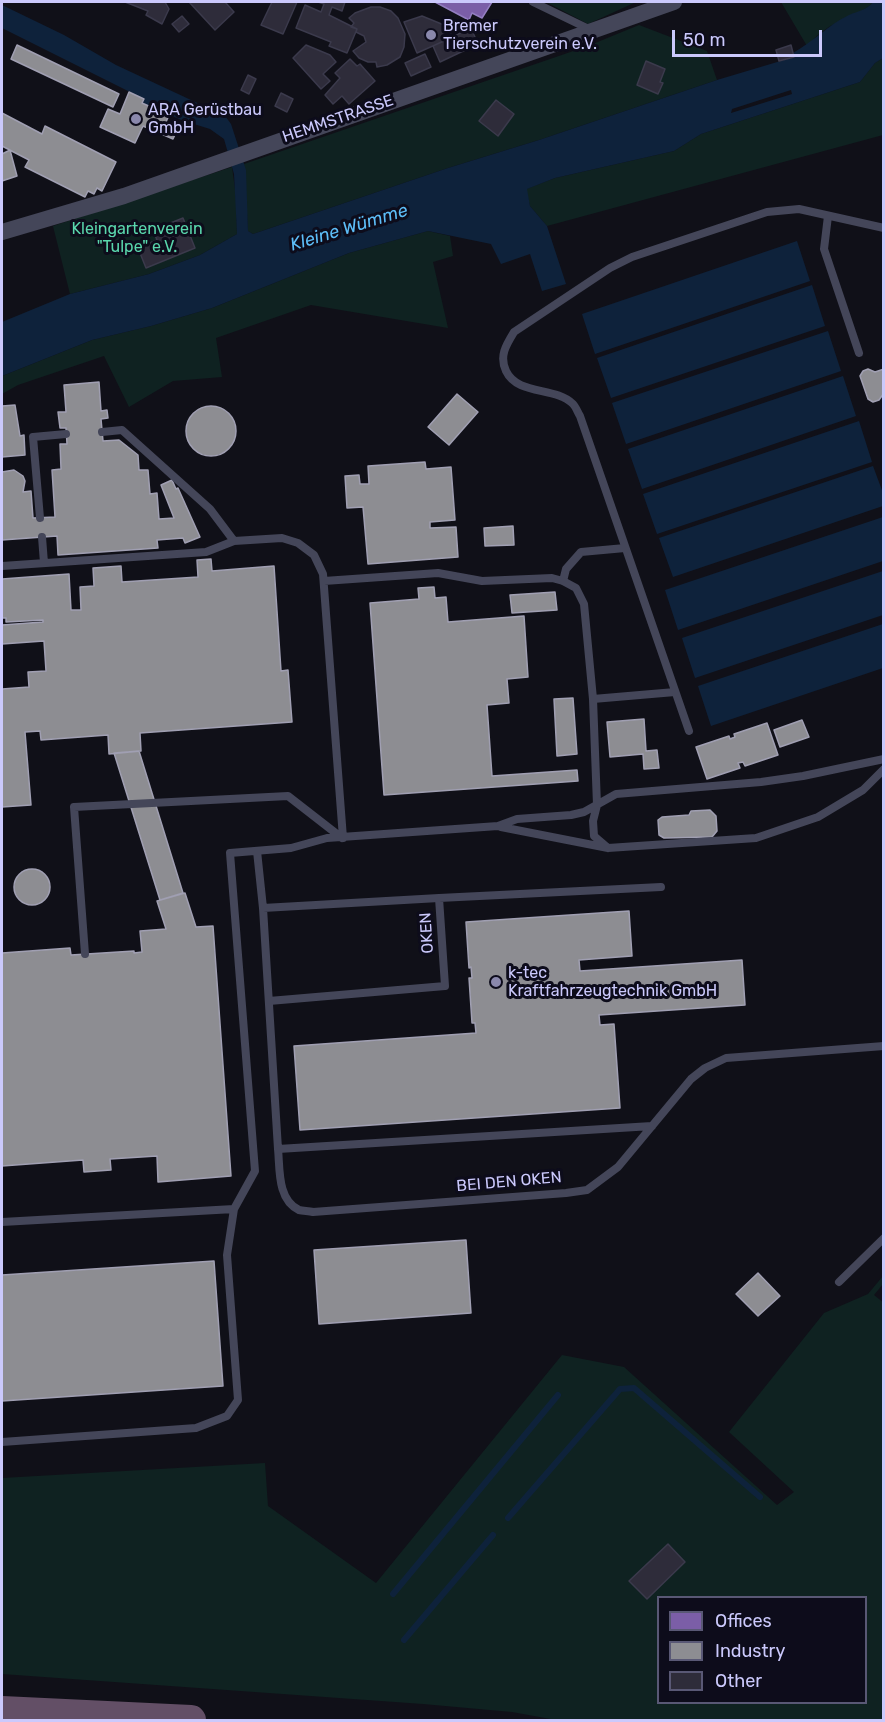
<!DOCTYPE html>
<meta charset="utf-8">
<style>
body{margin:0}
#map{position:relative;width:885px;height:1722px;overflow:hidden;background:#101018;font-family:Rubik,sans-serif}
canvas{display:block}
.frame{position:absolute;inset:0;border:3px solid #cbc9fc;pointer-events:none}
.legend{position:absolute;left:657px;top:1596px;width:210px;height:108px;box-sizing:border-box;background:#0d0c1b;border:2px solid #595875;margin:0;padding:8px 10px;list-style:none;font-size:18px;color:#cbc9fc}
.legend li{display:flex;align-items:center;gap:12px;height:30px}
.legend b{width:30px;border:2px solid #595875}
.scale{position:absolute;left:672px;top:30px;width:150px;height:27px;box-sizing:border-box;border:3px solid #cbc9fc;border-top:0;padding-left:8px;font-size:18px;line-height:21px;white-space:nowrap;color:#cbc9fc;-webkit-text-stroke:4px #0d0c1b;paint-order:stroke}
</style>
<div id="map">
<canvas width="885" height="1722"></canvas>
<div class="frame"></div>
<ul class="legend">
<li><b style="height:16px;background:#7b5ea7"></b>Offices</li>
<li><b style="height:16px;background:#8d8d92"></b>Industry</li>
<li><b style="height:16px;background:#2e2c3a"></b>Other</li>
</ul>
<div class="scale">50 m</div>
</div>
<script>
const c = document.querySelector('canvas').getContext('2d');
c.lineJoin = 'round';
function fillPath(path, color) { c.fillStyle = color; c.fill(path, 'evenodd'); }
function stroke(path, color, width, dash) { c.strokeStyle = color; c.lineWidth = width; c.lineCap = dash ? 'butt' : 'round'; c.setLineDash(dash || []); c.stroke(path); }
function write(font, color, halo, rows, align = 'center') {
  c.font = font + ' Rubik,sans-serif'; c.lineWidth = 6; c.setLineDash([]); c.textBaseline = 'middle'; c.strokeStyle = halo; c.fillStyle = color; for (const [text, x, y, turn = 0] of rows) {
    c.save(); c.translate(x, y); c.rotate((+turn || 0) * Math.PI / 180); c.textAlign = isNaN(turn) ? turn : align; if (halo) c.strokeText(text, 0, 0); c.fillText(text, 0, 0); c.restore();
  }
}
fillPath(new Path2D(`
 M546 2H636L588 24Z
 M781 2H873C866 12 838 20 826 29 819 33 813 40 807 46Z
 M639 25 707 51 717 80 539 140 448 168 253 234 248 231 244 164 588 46Z
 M883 58V135L547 226 530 206 526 189 555 178 674 151 701 134 860 82 875 63Z
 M232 167 236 197 237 234 200 255 149 274 70 294 53 226Z
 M428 231 450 236 453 256 433 262 448 328 311 305 216 338 222 377 173 381 129 407 104 356 18 385 2 394V376L92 340 151 326 212 308 349 253Z
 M883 1276V1284L874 1295 884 1303 883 1720H556L512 1712 423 1704 2 1674V1478L265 1463 268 1506 376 1583 562 1355 624 1367 777 1505 794 1492 729 1432 824 1313 868 1294ZM658 1598H866V1702H658Z`), '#0f2221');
fillPath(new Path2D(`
 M873 2H883V58L875 63 860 82 701 134 674 151 555 178 527 189 530 206 547 226 566 284 542 291 530 254 501 264 491 244 428 231 349 253 212 308 151 326 92 340 2 376V322L70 294 149 274 200 255 237 234 234 174 224 139 210 129 184 121 142 103 144 99 2 28V5L64 35 116 65 206 107 223 113 231 124 246 170 248 231 253 234 448 168 539 140 717 80 794 57 793 53C813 42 828 25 849 15 858 11 867 10 873 2ZM791 90 792 94 731 113 732 109Z
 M797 241 810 281 595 354 582 314Z
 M812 285 825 326 611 398 597 358Z
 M828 331 841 371 626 444 612 403Z
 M843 376 856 416 642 489 628 449Z
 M859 421 872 462 657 534 643 494Z
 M873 466 883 493V506L673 577 659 538Z
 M883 517V561L678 630 665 590Z
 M883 571V615L695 678 682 638Z
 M883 624V668L711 726 698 686Z`), '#0e223b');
const offices = new Path2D(`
 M435 2H492L482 18 472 13 469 20Z`);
fillPath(offices, '#7b5ea7');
stroke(offices, '#937ec0', 1.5);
const industry = new Path2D(`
 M17 45 119 94 113 107 11 59Z
 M129 92 144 99 142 103 169 115 166 122 178 128 173 139 143 126 135 143 100 127 108 109 120 114Z
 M2 113 42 134 45 126 116 162 102 191 97 188 94 194 88 191 85 197 25 167 29 160 2 146Z
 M10 150 17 176 2 181V154Z
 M868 369 875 372 884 369V393L879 400 873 402 868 399 860 376 863 371Z
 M99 382 101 411 107 410 108 418 101 419 103 441 119 440 138 455 139 470H148L150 494 157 493 159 519 174 518 161 485 172 480 176 489 178 488 200 537 185 543 183 538 157 540 158 548 58 555 57 536 2 540V472L14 470 23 476 25 481 23 492 31 491 33 518 55 517 52 470 61 469 60 444H67L66 428H60L58 412H66L64 385Z
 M457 394 478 412 449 445 428 427Z
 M15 405 20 436 24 435 25 455 2 457V406Z
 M186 431a25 25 0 1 1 50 0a25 25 0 1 1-50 0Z
 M425 462 426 469 451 467 455 520 430 522V528L456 527 458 557 368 564 363 507 347 508 345 476 359 475 360 484H369L368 466Z
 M513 526 514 545 485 546 484 528Z
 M211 559 212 571 274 566 281 671 288 670 292 722 140 733 141 751 109 754 108 735 41 740 40 731 25 732 31 805 2 807V689L29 687 28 672 46 671 44 641 2 644V625L43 622V620L6 622V618H2V579L69 574 71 610H81L80 587 94 586 93 568 121 566 122 582 198 577 197 560Z
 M434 587 435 598 446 597 448 622 524 616 528 677 507 679 509 703 487 705 492 776 577 770 578 781 384 795 370 603 419 599 418 588Z
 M555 592 557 610 512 613 510 595Z
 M573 698 577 754 557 756 554 699Z
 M644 719 646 751 657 750 659 768 644 769 643 754 610 757 607 722Z
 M802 720 809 737 780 747 774 730Z
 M767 723 778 755 745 766 743 762 738 763 740 768 707 779 696 747 729 736 730 739 735 737 734 734Z
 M139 751 183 893 160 900 114 753Z
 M710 810 716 816 717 831 712 837 664 838 659 835 658 820 662 817 689 815 691 811Z
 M14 887a18 18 0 1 1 36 0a18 18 0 1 1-36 0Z
 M185 893 196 927 213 926 231 1176 158 1182 157 1156 110 1159 111 1170 84 1172 83 1160 2 1166V953L70 948 71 955 134 951V953L142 952 140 931 166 929 157 901Z
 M629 911 632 956 579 960 580 971 742 960 745 1005 599 1015 600 1025 614 1024 620 1108 300 1130 294 1046 476 1033 475 1023H472L469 978H472L471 967 469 968 466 922Z
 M466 1240 471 1313 319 1324 314 1250Z
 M214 1261 223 1386 2 1401V1275Z
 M758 1273 780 1296 758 1316 736 1294Z`);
fillPath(industry, '#8d8d92');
stroke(industry, '#a09fb2', 1.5);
stroke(new Path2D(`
 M508 1518 620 1389 634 1388 760 1497
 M393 1594 558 1395
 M404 1640 493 1535`), '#0e223b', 6);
const building = new Path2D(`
 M125 2H165L169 9 162 24 146 15 148 11Z
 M189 2H225L234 12 215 30Z
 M272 2H297L283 34 261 25Z
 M318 2H345L342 11 332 7 329 15 357 29 347 53 329 46 331 42 296 28 305 5 321 12 324 4Z
 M371 7H380L391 11 398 18 405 34 404 47 400 57 387 65 377 67 376 62H368L359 58 353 51 366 42 364 36 356 32 357 29 351 27 354 23 349 18 355 13Z
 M182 16 189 24 179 32 172 24Z
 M422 16 444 25 453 37 417 53 404 22Z
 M471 28 478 44 440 62 433 46Z
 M306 45 330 55 336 62 323 74 330 81 321 89 293 58Z
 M791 45 794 57 779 61 776 50Z
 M425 54 431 67 411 76 405 63Z
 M350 59 357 66 360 64 375 81 349 104 342 96 333 104 325 95 340 78 335 73Z
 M646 61 665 69 660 82 663 83 658 94 637 85Z
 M248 75 256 79 249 94 241 90Z
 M281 93 293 99 287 112 275 106Z
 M496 100 514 114 498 136 479 121Z
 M183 218 195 248 146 268 138 248 157 240 153 230Z
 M668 1544 685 1562 647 1599 629 1581Z`);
fillPath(building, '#2e2c3a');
stroke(building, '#3b3a4c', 1.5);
stroke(new Path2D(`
 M533 2 591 30
 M828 216 824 249 859 353
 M102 432 122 430 210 509 234 541
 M40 518 33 437 66 434
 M42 537 44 563
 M2 566 206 552 234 541 282 538 298 543 314 555 323 574 343 838
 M324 581 438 573 482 581 552 578 563 581 576 588 584 604 593 699 597 805 593 821 594 836 608 848
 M563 581 566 569 581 552 625 548
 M593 699 675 692
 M689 731 580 416C578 413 576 407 573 404 555 386 518 396 506 371 499 356 506 345 514 332L610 268 632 257 767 212 799 209 884 228
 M501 827 608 848 756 838 818 817 863 790 884 769
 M257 851 263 908
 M439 898 661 887
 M85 954 74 807 288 796 342 838
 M269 1001 445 986 439 898 263 908 278 1149C280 1168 277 1200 299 1210 303 1211 309 1211 313 1212L566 1193 587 1190 618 1167 691 1079 705 1068 726 1058 884 1046
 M278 1149 652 1126
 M2 1222 234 1209 255 1171 230 853 291 848 327 838 498 826 517 819 571 815 584 812 616 794 761 782 803 776 884 759
 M839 1282 884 1238
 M2 1442 196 1428 227 1416 238 1400 227 1255 234 1209`), '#444659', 8);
stroke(new Path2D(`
 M2 232 124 196 674 2`), '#444659', 16);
stroke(new Path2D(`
 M2 1711 191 1720`), '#634f66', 30);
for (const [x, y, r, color] of [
 [431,35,6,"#8a88ac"],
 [136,119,6,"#8a88ac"],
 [496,982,6,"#8a88ac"]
]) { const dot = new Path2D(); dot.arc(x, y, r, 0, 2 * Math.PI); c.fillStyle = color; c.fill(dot); stroke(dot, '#0d0c1b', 2); }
write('16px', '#cbc9fc', '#0d0c1b', [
 ["Bremer",443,26],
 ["Tierschutzverein e.V.",443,44],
 ["ARA Gerüstbau",148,110],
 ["GmbH",148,128],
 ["k-tec",508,973],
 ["Kraftfahrzeugtechnik GmbH",508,991]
], 'left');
write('16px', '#cbc9fc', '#0d0c1b', [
 ["HEMMSTRASSE",338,119,-19],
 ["OKEN",427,933,-94],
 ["BEI DEN OKEN",509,1182,-5]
]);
write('16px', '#5ad7ad', '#0d0c1b', [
 ["Kleingartenverein",137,229],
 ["\"Tulpe\" e.V.",137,247]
]);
write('italic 18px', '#5dbdf7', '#0d0c1b', [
 ["Kleine Wümme",349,228,-17]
]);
</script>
